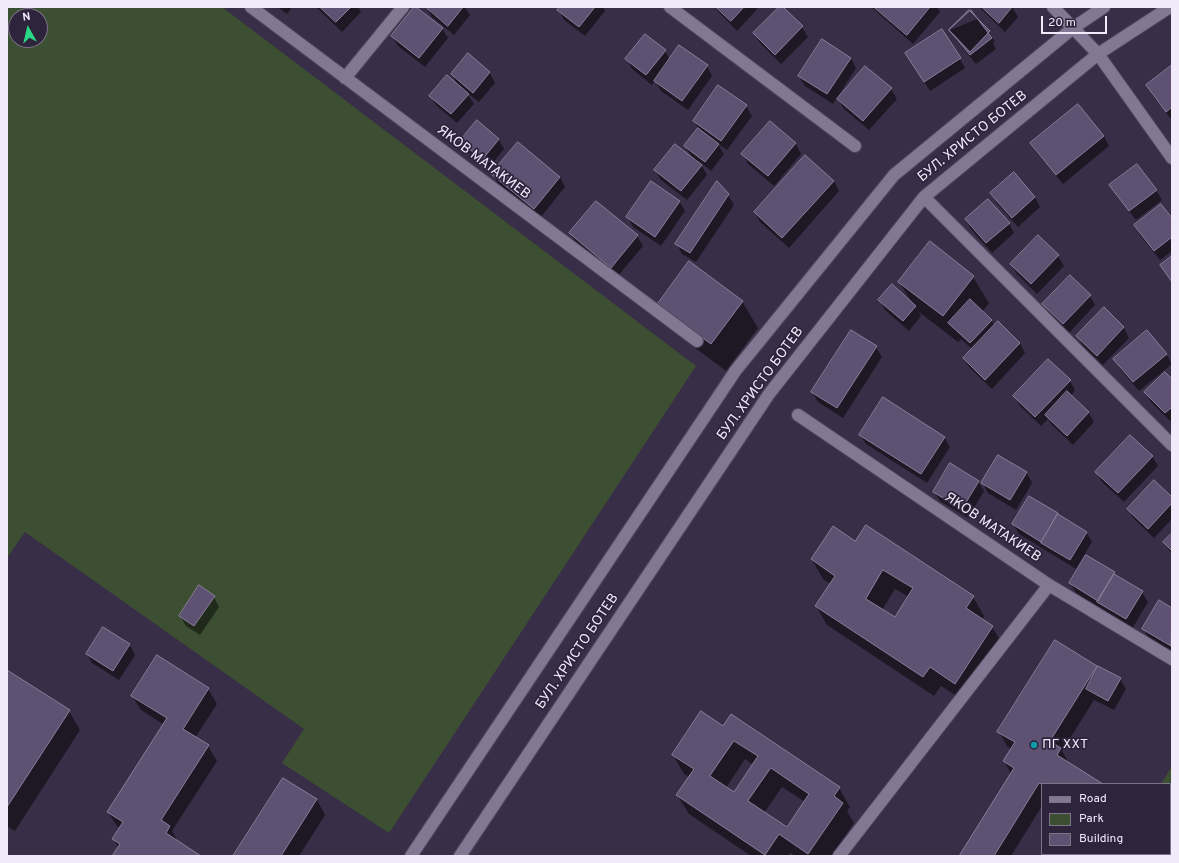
<!DOCTYPE html>
<meta charset="utf-8">
<style>
body{margin:0}
#map{position:relative;width:1179px;height:863px;overflow:hidden;background:#392e47;font-family:Overpass,sans-serif}
canvas{display:block}
.frame{position:absolute;inset:0;border:8px solid #f0eafa;pointer-events:none}
.legend{position:absolute;left:1041px;top:783px;width:130px;height:72px;box-sizing:border-box;background:#2e243c;border:1px solid #7c7388;margin:0;padding:5px 7px;list-style:none;font-size:12px;color:#f0eafa}
.legend li{display:flex;align-items:center;gap:8px;height:20px}
.legend b{width:20px;border:1px solid #7c7388}
.north{position:absolute;left:8px;top:8px;width:40px;height:40px;box-sizing:border-box;background:#2e243c;border:1px solid #7c7388;border-radius:50%;rotate:352deg;font-size:11px;font-weight:700;line-height:16px;text-align:center;color:#f0eafa}
.north::after{content:'';display:block;margin:auto;width:14px;height:18px;background:#28d885;clip-path:polygon(50% 0,100% 100%,50% 72%,0 100%)}
.scale{position:absolute;left:1041px;top:16px;width:66px;height:18px;box-sizing:border-box;border:2px solid #f0eafa;border-top:0;padding-left:5px;font-size:12px;line-height:14px;white-space:nowrap;color:#f0eafa;-webkit-text-stroke:3px #2e243c;paint-order:stroke}
</style>
<div id="map">
<canvas width="1179" height="863"></canvas>
<div class="frame"></div>
<ul class="legend">
<li><b style="height:5px;background:#837894"></b>Road</li>
<li><b style="height:11px;background:#3d4f32"></b>Park</li>
<li><b style="height:11px;background:#5e5171"></b>Building</li>
</ul>
<div class="north">N</div>
<div class="scale">20 m</div>
</div>
<script>
const c = document.querySelector('canvas').getContext('2d');
c.lineJoin = 'round';
function fillPath(path, color) { c.fillStyle = color; c.fill(path, 'evenodd'); }
function stroke(path, color, width, dash) { c.strokeStyle = color; c.lineWidth = width; c.lineCap = dash ? 'butt' : 'round'; c.setLineDash(dash || []); c.stroke(path); }
function write(font, color, halo, rows, align = 'center') {
  c.font = font + ' Overpass,sans-serif'; c.lineWidth = 3.5; c.setLineDash([]); c.textBaseline = 'middle'; c.strokeStyle = halo; c.fillStyle = color; for (const [text, x, y, turn = 0] of rows) {
    c.save(); c.translate(x, y); c.rotate((+turn || 0) * Math.PI / 180); c.textAlign = isNaN(turn) ? turn : align; if (halo) c.strokeText(text, 0, 0); c.fillText(text, 0, 0); c.restore();
  }
}
fillPath(new Path2D(`
 M7 7H222L696 366 389 833 282 763 304 729 25 532 7 558ZM16 16H40V40H16Z
 M1172 766V856H1117L1118 854H1170V784H1161Z`), '#3d4f32');
fillPath(new Path2D(`
 M278 7H292L287 14Z
 M316 7H358L361 12 342 32Z
 M427 7H465L470 15 454 35 432 17Z
 M561 7H603L605 11 585 36 564 20 559 10Z
 M714 7H759L737 31Z
 M780 7 802 27 808 37 781 64 760 43 754 33Z
 M871 7H937L940 12 913 44Z
 M979 7H1012L1018 17 1005 32Z
 M977 19 989 32 995 42 993 43 996 49 976 64 956 40 950 30Z
 M442 28 448 38 425 67 398 46 392 36Z
 M665 51 670 60 707 66 712 76 688 110 661 91 655 81 652 85 632 69 627 59Z
 M468 55 490 73 495 83 479 102 466 92 474 104 457 123 436 105 430 96 459 87 452 74Z
 M851 58 856 68 833 104 805 86 799 76Z
 M960 59 965 68 930 91 912 63Z
 M1172 67V120L1153 96 1147 86Z
 M891 89 897 99 869 130 844 109 838 99Z
 M746 106 752 116 727 150 718 144 724 154 711 171 699 161 707 175 687 200 661 180 655 170 693 159 685 146 699 129 694 121Z
 M477 122 499 140 504 149 488 169 467 151 461 141Z
 M770 122 796 144 801 154 774 186 748 164 743 154Z
 M1104 136 1109 146 1063 184 1037 153 1031 143Z
 M493 174 560 177 565 187 540 218 498 184Z
 M834 181 839 191 789 248 760 222 755 213Z
 M1111 185 1156 190 1162 200 1136 220 1116 195Z
 M992 193 1035 197 1040 207 1018 227 997 203Z
 M728 195 734 205 696 262 682 254 677 244Z
 M679 201 685 211 661 246 633 227 628 217Z
 M966 220 1009 223 1014 233 992 253 971 229Z
 M1172 220V251L1160 260 1140 235 1135 225Z
 M570 233 637 236 643 246 617 277 576 243Z
 M1038 237 1058 256 1064 266 1037 294 1017 274 1011 265Z
 M973 277 989 303 982 312 991 320 995 326 1020 343 1025 353 992 389 970 368 964 359 973 350 961 339 958 342 919 312 921 316 909 331 885 310 880 300 911 301 899 282Z
 M1090 296 1095 305 1069 333 1049 314 1043 304Z
 M742 301 758 328 726 371 674 332 658 305Z
 M1104 309 1124 328 1129 338 1103 365 1083 346 1077 336Z
 M851 331 876 347 882 357 843 418 818 402 812 392Z
 M1166 354 1172 364 1139 391 1120 369 1114 359Z
 M1172 380V423L1151 402 1145 392Z
 M1070 381 1075 390 1071 396 1088 412 1094 422 1073 445 1052 425 1048 419 1041 426 1020 406 1014 396Z
 M860 435 944 437 950 447 927 483 866 444Z
 M1152 456 1158 466 1124 502 1102 482 1096 472Z
 M1027 473 1032 483 1016 510 988 493 983 483Z
 M978 481 984 491 968 518 940 501 934 492Z
 M1172 498V519L1154 538 1134 519 1128 509Z
 M1057 514 1086 532 1092 542 1076 569 1019 534 1013 524Z
 M866 526 973 597 984 616 982 620 992 627 1004 646 966 702 941 686 934 696 827 625 816 606 831 584 823 579 812 560 855 542ZM895 589 909 597 896 619 882 610Z
 M1172 535V554L1164 543Z
 M1086 556 1142 592 1148 602 1132 629 1076 593 1070 583Z
 M214 597 219 607 200 635 186 626 180 616Z
 M1160 602 1172 609V652L1149 639 1144 629Z
 M103 628 130 645 135 655 119 680 92 663 87 654Z
 M157 657 208 689 217 704 195 738 208 746 217 761 172 831 178 842 199 856H114L119 848 113 839 120 828 117 826 108 812 164 725 141 710 132 696Z
 M1096 666 1098 669 1120 679 1126 689 1114 710 1094 700 1062 751 1069 763 1101 784H1042V806L1011 856H960L1011 774 1004 761 1011 749 1007 746 999 732Z
 M7 671 69 711 80 730 15 831 7 826Z
 M723 728 839 788 850 807 847 811 854 823 831 856H795L790 853 788 856H751L689 814 677 795 689 777 684 774 673 755ZM745 759 753 765 734 793 726 788ZM782 787 805 802 787 828 764 813Z
 M284 779 317 800 325 815 299 856H234Z`), '#0007');
const building = new Path2D(`
 M320 7H351L336 22Z
 M414 7H416L443 28 419 58 391 36Z
 M426 7H463L448 26Z
 M560 7H595L579 27 557 10Z
 M716 7H744L731 21Z
 M779 7H783L803 26 775 55 753 33Z
 M874 7H930L907 35Z
 M982 7H1012L999 23Z
 M969 10 990 31 970 52 949 30Z
 M971 10 992 38 970 55 949 30Z
 M942 29 961 58 924 82 905 53Z
 M645 34 666 50 646 75 625 59Z
 M822 39 851 58 827 94 798 76Z
 M679 45 708 65 682 101 654 81Z
 M468 53 490 72 473 93 451 74Z
 M1172 65V107L1166 112 1146 85Z
 M865 66 892 88 863 121 837 99Z
 M447 75 469 94 451 114 429 96Z
 M718 85 747 105 721 141 693 121Z
 M1078 104 1104 136 1056 175 1030 143Z
 M477 120 499 139 482 160 460 141Z
 M770 121 796 143 768 176 741 154Z
 M698 128 719 144 705 162 684 146Z
 M518 142 560 177 534 209 491 174Z
 M675 144 702 165 681 191 654 170Z
 M805 155 834 181 782 238 754 212Z
 M1137 164 1157 190 1129 211 1109 185Z
 M1014 172 1035 197 1012 218 990 193Z
 M651 181 680 201 655 237 626 217Z
 M717 181 729 194 690 253 675 244Z
 M988 199 1010 223 986 243 965 219Z
 M596 201 638 235 611 268 569 233Z
 M1161 204 1172 218V237L1154 251 1134 225Z
 M1038 235 1059 255 1031 284 1010 264Z
 M930 241 974 276 943 316 898 282Z
 M1172 256V282L1160 265Z
 M689 261 743 301 711 344 657 305Z
 M1070 275 1091 295 1063 324 1042 304Z
 M892 284 916 306 903 321 878 300Z
 M970 299 992 320 970 343 948 323Z
 M1104 307 1124 327 1097 356 1076 336Z
 M998 321 1020 343 985 380 963 358Z
 M851 330 877 346 837 408 811 392Z
 M1147 330 1167 354 1133 382 1113 359Z
 M1048 359 1071 380 1035 417 1013 396Z
 M1165 372 1172 379V407L1165 413 1144 392Z
 M1067 391 1089 412 1067 436 1045 415Z
 M883 397 945 437 921 474 859 435Z
 M1130 435 1153 456 1118 493 1095 472Z
 M998 455 1027 472 1010 500 981 483Z
 M950 463 979 481 962 509 933 492Z
 M1154 480 1172 497V503L1148 529 1127 509Z
 M1029 496 1058 513 1041 542 1012 524Z
 M1058 514 1087 532 1070 560 1041 543Z
 M866 525 974 596 966 608 993 626 955 684 930 667 923 677 815 606 835 576 811 559 833 526 855 541ZM883 570 913 588 895 617 866 599Z
 M1172 533V551L1163 542Z
 M1086 555 1115 572 1098 601 1069 583Z
 M1114 574 1143 591 1126 619 1097 602Z
 M199 585 215 596 194 626 179 616Z
 M1159 600 1172 608 1171 646 1142 629Z
 M103 627 130 644 113 671 86 654Z
 M1055 640 1097 666 1050 741 1061 748 1057 755 1103 784H1042L1039 783 994 856H959L1014 768 1003 761 1015 742 997 732Z
 M157 655 209 688 183 729 209 745 161 820 170 826 166 833 201 856H112L120 844 112 839 123 822 107 812 167 718 131 696Z
 M1098 666 1121 678 1108 701 1086 689Z
 M7 670 70 710 7 807Z
 M701 711 723 726 731 714 840 787 834 796 843 803 808 854 779 834 765 855 676 795 694 769 672 755ZM734 741 758 756 734 792 710 776ZM771 768 809 794 787 827 748 801Z
 M283 778 317 799 281 856H233Z`);
fillPath(building, '#5e5171');
stroke(building, '#897e9b', 1);
const minor = new Path2D(`
 M251 7 697 341
 M670 7 855 146
 M1053 7 1098 54 1172 158
 M345 78 403 7
 M924 197 1172 445
 M798 415 1049 585 1172 659
 M411 856 736 370 894 175 1073 28 1104 7
 M460 856 769 394 924 197 1098 54 1170 7
 M839 856 1049 585`);
stroke(minor, '#52495e', 14);
stroke(minor, '#837894', 12);
for (const [x, y, r, color] of [
 [1034,745,4,"#0f9aa8"]
]) { const dot = new Path2D(); dot.arc(x, y, r, 0, 2 * Math.PI); c.fillStyle = color; c.fill(dot); stroke(dot, '#2e243c', 1.5); }
write('14px', '#f0eafa', '#2e243c', [
 ["БУЛ. ХРИСТО БОТЕВ",973,137,-39],
 ["ЯКОВ МАТАКИЕВ",483,163,37],
 ["БУЛ. ХРИСТО БОТЕВ",761,384,-54],
 ["ЯКОВ МАТАКИЕВ",992,528,34],
 ["БУЛ. ХРИСТО БОТЕВ",578,652,-56]
]);
write('14px', '#f0eafa', '#2e243c', [
 ["ПГ ХХТ",1042,745]
], 'left');
</script>
